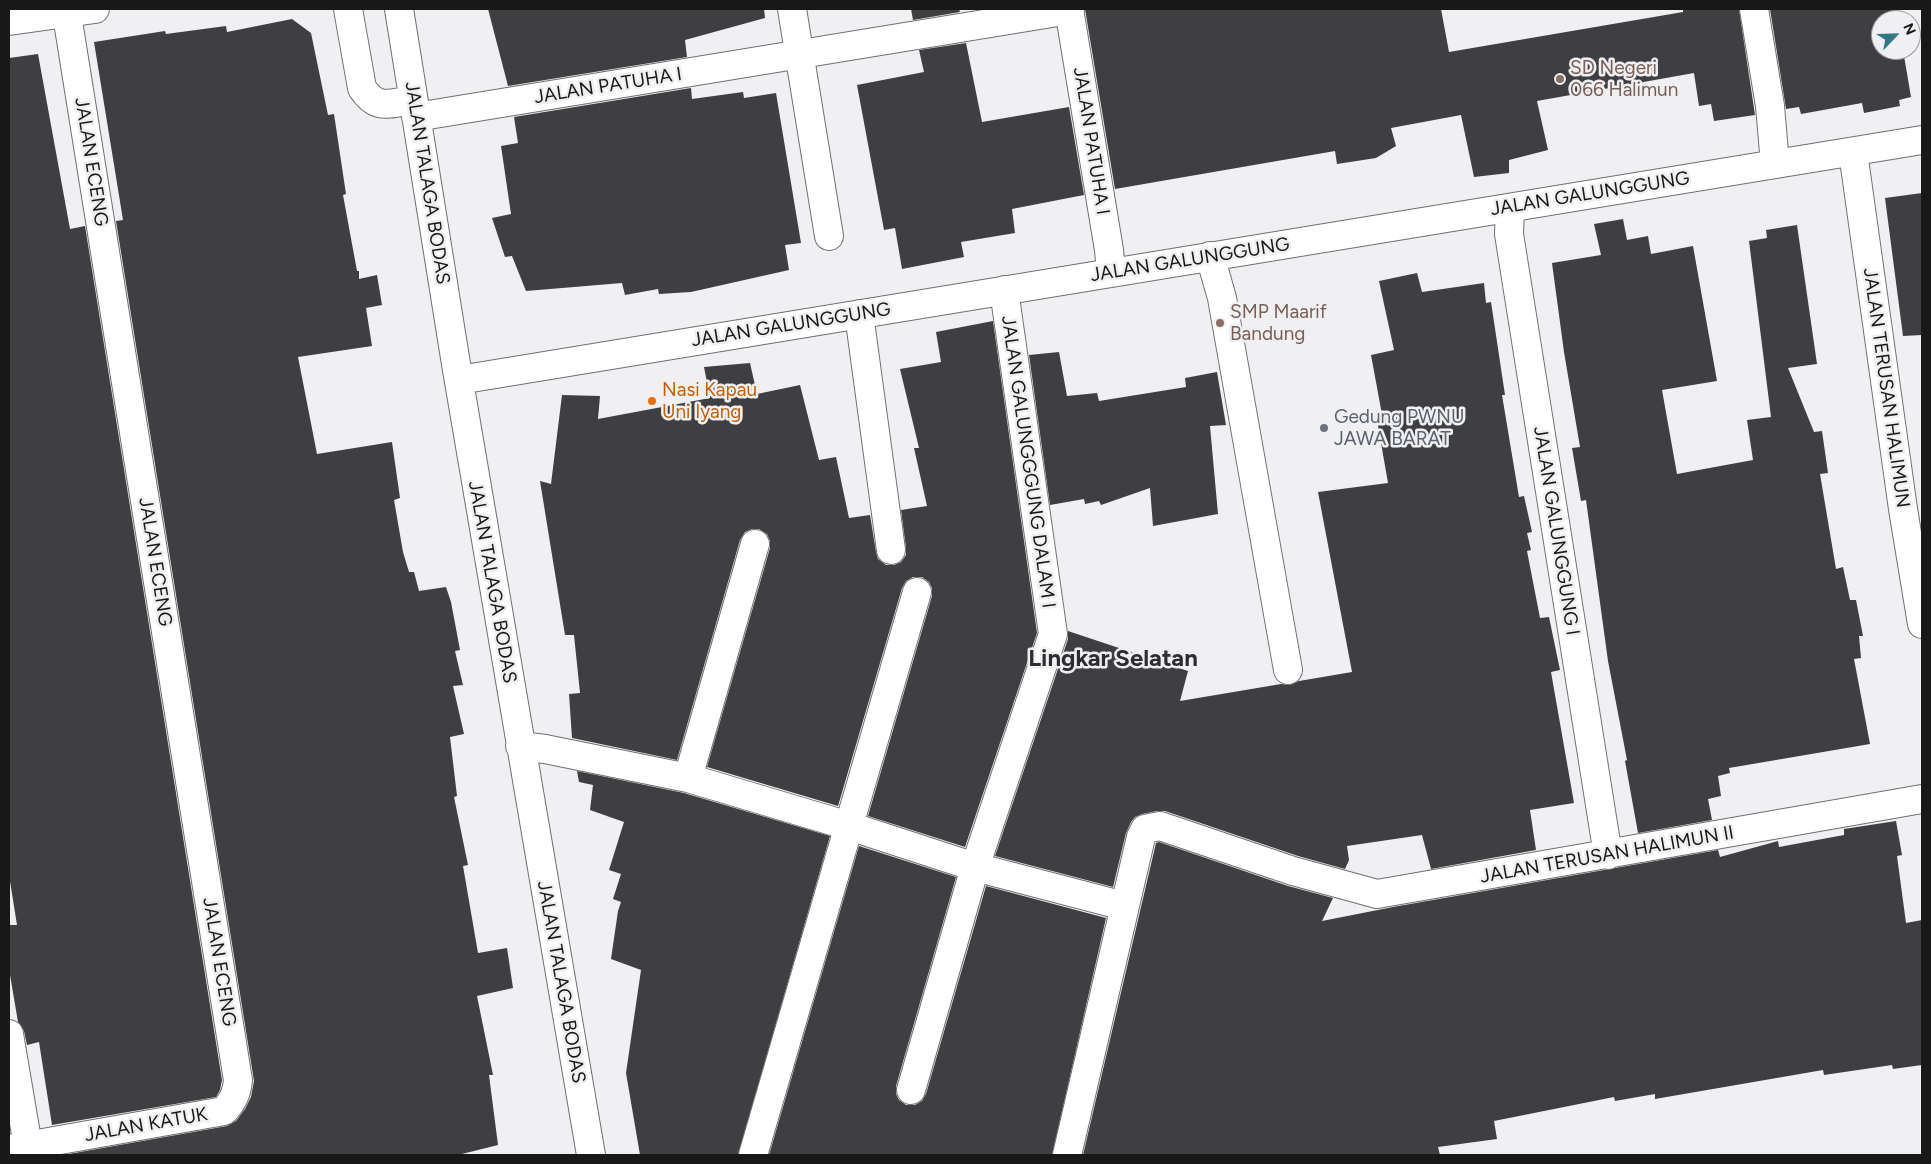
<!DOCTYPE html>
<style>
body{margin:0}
#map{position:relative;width:1931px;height:1164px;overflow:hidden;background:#f0f0f3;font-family:Figtree,sans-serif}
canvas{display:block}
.frame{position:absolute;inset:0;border:10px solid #181819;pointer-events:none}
.north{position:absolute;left:1871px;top:10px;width:50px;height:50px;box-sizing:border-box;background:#f0f0f3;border:1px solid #9a9a9c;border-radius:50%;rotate:66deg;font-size:14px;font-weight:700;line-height:20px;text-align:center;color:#181819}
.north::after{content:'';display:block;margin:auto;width:18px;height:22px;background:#317784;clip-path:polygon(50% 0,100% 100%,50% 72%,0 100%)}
</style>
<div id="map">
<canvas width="1931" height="1164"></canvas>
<div class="frame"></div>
<div class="north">N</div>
</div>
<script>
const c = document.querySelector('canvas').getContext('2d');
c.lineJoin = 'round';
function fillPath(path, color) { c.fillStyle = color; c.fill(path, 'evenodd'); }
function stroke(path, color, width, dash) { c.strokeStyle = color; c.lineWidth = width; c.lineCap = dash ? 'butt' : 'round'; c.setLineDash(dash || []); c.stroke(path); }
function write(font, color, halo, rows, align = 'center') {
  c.font = font + ' Figtree,sans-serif'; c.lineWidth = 5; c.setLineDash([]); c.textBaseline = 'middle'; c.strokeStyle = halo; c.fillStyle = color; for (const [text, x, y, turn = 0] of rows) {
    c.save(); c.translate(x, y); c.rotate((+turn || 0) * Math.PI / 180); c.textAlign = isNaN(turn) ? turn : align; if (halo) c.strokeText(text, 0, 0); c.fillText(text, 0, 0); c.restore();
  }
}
fillPath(new Path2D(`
 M488 9H764L765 18 685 40 687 57 508 86Z
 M911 9H959L960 12 913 20Z
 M1085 9H1441L1449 52 1683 12V9H1739L1755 115 1714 121 1711 104 1699 106 1694 73 1537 101 1548 150 1509 160V173L1474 177 1461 115 1391 128 1396 146 1376 158 1337 164 1335 151 1115 189Z
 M1770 9H1895L1897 20H1881V50H1903L1911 97 1899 100 1900 106 1864 113 1862 103 1801 114 1799 107 1786 109Z
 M292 19 311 33 328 115 334 114 346 194 343 195 357 271H359V279L377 275 382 305 366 308 372 346 298 357 317 454 392 442 400 498 394 500 403 552 409 572H414L419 591 446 587 451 602 460 650 455 651 463 685 453 686 464 734 450 737 457 796 454 797 468 865 463 866 478 953 507 948 513 988 477 996 493 1075H489L498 1145 458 1155H63L227 1126 236 1121 245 1109 251 1097 254 1081 116 221 123 220 94 42 165 31 166 34 226 26 227 32Z
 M966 43 982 122 1069 107 1084 195 1012 209 1015 233 961 242 964 257 902 269 895 228 884 230 857 85 924 72 919 50Z
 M38 54 70 229 85 226 222 1080 220 1090 216 1097 52 1125 39 1042 27 1045 24 1031 18 1022 9 969V925H17L9 875V58Z
 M691 88 692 99 743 92 744 98 776 93 801 243 785 245 789 270 691 292 659 294 658 289 625 295 622 283 526 291 512 256 505 257 492 218 511 214 501 146 518 143 514 117Z
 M1922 193V335L1903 336 1885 198Z
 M1623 219 1627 240 1648 236 1651 254 1693 246 1717 381 1662 390 1677 474 1753 460 1747 420 1771 417 1749 241 1767 238 1766 230 1797 225 1817 364 1788 368 1814 432 1822 431 1828 473 1820 474 1836 569 1843 567 1850 600H1856L1863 636H1859L1861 658 1854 659 1870 744 1729 768 1730 773 1718 776 1721 796 1708 799 1712 820 1638 833 1625 761 1627 760 1608 661 1586 500 1581 501 1572 448 1580 447 1564 352 1552 263 1601 255 1594 224Z
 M1417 273 1422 292 1484 283 1486 303 1491 302 1505 395H1502L1519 497 1524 496 1532 532 1527 533 1531 550 1527 551 1540 618 1549 617 1560 670 1551 672 1574 803 1530 810 1536 850 1431 869 1422 835 1347 846 1349 860 1345 869 1298 856 1165 811H1157L1142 814 1135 817 1131 822 1126 833 1113 887 995 856 1068 639V631L1188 671 1180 701 1281 684 1290 685 1299 681 1352 672 1318 492 1388 483 1377 420H1383L1371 355 1394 350 1379 281Z
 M993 321 1037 633 965 847 868 816 932 596V588L929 582 922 577H913L906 581 902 588 838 806 707 767 770 548V541L767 534 759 529H752L745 532 740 540 677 760 572 738 569 694 580 693 574 635H565L540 481 551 484 562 395 600 396 598 419 710 398 704 367 750 363 757 394 800 385 819 460 836 457 849 518 870 515 876 552 878 559 886 565H894L901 562 906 555V548L901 510 927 506 914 448H919L900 369 941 362 936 332Z
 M1059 352 1067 396 1097 393 1099 401 1186 387 1185 378 1217 372 1226 425 1210 426 1218 514 1153 526 1150 488 1101 505 1099 501 1085 504 1084 499 1050 505 1029 355Z
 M577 771 684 793 830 836 738 1155H640L626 1073 641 970 611 959 618 911 621 902 613 899 621 874 609 870 624 822 590 810 593 785 579 782Z
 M1896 821 1902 855 1897 856 1906 923 1922 920V1065L1893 1069 1892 1065 1824 1075 1823 1070 1655 1099V1094L1615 1101 1614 1097 1494 1121 1497 1139 1438 1147 1440 1155H1083L1156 843 1159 842 1288 886 1333 898 1322 921 1393 907 1718 850 1720 857 1778 841 1779 847 1844 835V829Z
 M859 846 956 877 896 1086V1094L899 1100 906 1105H915L922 1101 926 1094 986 886 1106 918 1052 1155H769Z`), '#3f3f41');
const minor = new Path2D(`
 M348 9 362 88C377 111 389 103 413 100
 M399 9 456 364 591 1155
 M792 9 829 236
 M1069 9 1109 250 1111 273
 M1754 9 1770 106 1775 164
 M9 21 95 9
 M416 117 1070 10
 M1853 152 1903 509 1922 624
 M1510 208 1509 234 1608 855
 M1210 256 1222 298 1288 670
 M859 314 891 550
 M459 380 1922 140
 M520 746 545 749 688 778 849 826 975 867 1124 906
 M688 778 755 544
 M9 1034 28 1146
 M911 1090 975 867 1053 634 1004 290
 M9 1149 224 1111C233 1101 237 1093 238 1080L66 9
 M753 1155 917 592
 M1067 1155 1141 837 1145 829 1160 826 1293 871 1377 894 1922 799`);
stroke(minor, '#6f7072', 30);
stroke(minor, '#fff', 28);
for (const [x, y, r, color] of [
 [1560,79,5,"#8d6e63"],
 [1220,323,5,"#8d6e63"],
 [652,401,5,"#e8710a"],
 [1324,428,5,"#6b7280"]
]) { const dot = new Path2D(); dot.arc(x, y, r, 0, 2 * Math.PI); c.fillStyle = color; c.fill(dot); stroke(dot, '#f0f0f3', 2); }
write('19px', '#785e54', '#f0f0f3', [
 ["SD Negeri",1570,68],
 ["066 Halimun",1570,90],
 ["SMP Maarif",1230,312],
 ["Bandung",1230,334]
], 'left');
write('19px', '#181819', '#f0f0f3', [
 ["JALAN PATUHA I",608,86,-9],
 ["JALAN PATUHA I",1091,141,81],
 ["JALAN ECENG",91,162,81],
 ["JALAN TALAGA BODAS",427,183,81],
 ["JALAN GALUNGGUNG",1590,194,-9],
 ["JALAN GALUNGGUNG",1190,260,-9],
 ["JALAN GALUNGGUNG",791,325,-9],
 ["JALAN TERUSAN HALIMUN",1886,388,82],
 ["JALAN GALUNGGGUNG DALAM I",1028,462,82],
 ["JALAN GALUNGGUNG I",1556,531,81],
 ["JALAN ECENG",155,562,81],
 ["JALAN TALAGA BODAS",492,582,80],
 ["JALAN TERUSAN HALIMUN II",1607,855,-10],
 ["JALAN ECENG",219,962,81],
 ["JALAN TALAGA BODAS",561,982,80],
 ["JALAN KATUK",146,1125,-10]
]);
write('19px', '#c56008', '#f0f0f3', [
 ["Nasi Kapau",662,390],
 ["Uni Iyang",662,412]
], 'left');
write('19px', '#5b616d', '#f0f0f3', [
 ["Gedung PWNU",1334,417],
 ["JAWA BARAT",1334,439]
], 'left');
write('bold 24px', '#2d2d2f', '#f0f0f3', [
 ["Lingkar Selatan",1113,659]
]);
</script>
